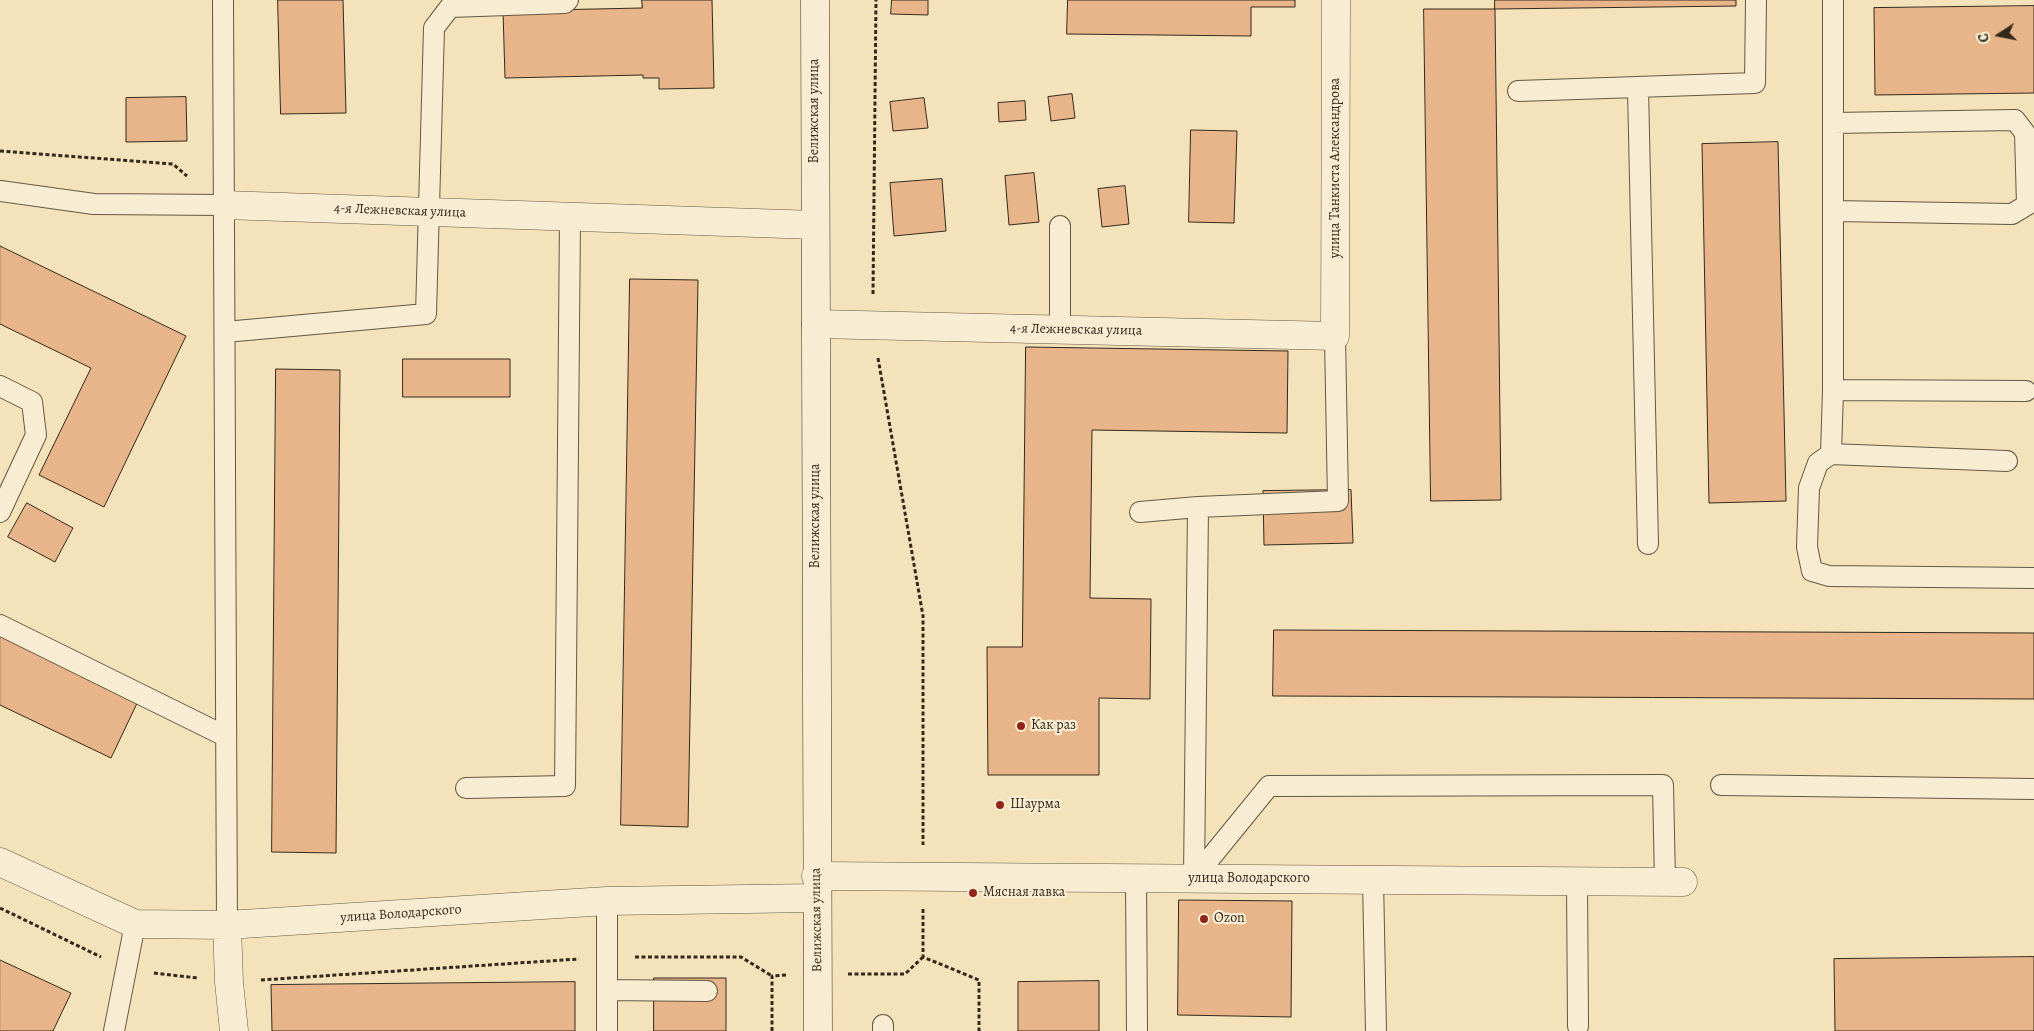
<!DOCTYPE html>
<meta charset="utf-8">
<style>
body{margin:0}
#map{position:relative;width:2034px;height:1031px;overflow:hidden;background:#f4e3ba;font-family:Alegreya,serif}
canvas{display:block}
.north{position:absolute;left:1974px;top:10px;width:50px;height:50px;-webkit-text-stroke:4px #f8edd2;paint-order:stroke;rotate:259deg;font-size:14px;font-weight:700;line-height:20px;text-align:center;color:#34281c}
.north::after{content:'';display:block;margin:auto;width:18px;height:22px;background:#34281c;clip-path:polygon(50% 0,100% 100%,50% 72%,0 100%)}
</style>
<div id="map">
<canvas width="2034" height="1031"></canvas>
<div class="north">С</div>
</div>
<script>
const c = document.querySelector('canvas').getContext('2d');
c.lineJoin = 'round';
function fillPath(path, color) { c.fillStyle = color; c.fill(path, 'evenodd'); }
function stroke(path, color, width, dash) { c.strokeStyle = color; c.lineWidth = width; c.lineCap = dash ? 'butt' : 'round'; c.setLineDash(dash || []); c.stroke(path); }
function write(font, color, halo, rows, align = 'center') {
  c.font = font + ' Alegreya,serif'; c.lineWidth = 4.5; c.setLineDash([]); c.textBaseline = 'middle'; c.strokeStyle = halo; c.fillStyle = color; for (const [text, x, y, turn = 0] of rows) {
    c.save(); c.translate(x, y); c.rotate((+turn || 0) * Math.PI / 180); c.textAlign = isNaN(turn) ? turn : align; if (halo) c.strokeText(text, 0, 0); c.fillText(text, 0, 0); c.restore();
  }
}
const building = new Path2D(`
 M278 0H343L346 113 281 114Z
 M642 0H712L714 88 659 89V78H643V75L505 78 503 11 642 8Z
 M892 0H928V15L891 14Z
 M1068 0H1295V7H1251V36L1067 34Z
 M1495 0H1736V6L1495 9Z
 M2034 6V93L1875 95 1874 8Z
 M1424 9H1495L1501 500 1431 501Z
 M1072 94 1075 118 1051 121 1048 97Z
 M186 97 187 141 126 142V98Z
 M924 98 928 128 893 131 890 102Z
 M1025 101 1026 120 999 122 998 103Z
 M1191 130 1237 131 1234 223 1189 222Z
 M1778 142 1786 501 1709 503 1702 144Z
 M1034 173 1039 222 1009 225 1005 176Z
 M942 179 946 231 894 236 890 183Z
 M1125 186 1129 224 1102 227 1098 189Z
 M0 246 186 336 104 507 39 475 91 368 0 324Z
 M630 279 698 280 688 827 621 825Z
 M1026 347 1288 351 1287 433 1092 430 1090 598 1151 599 1150 699 1099 698V775H988L987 647H1022Z
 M403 359H510V397H403Z
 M276 369 340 370 336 853 272 852Z
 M1351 490 1353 543 1264 545 1263 491Z
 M27 503 73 528 55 562 8 537Z
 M0 630 140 697 111 758 0 705Z
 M1274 630 2034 633V699L1273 696Z
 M1179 900 1292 901 1291 1017 1178 1015Z
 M2034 957V1031H1835L1834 959Z
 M0 960 71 993 53 1031H0Z
 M654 978H726V1031H654Z
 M1099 981V1031H1018V982Z
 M575 982V1031H272L271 985Z`);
fillPath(building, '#e7b589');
stroke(building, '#34281c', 1);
const service = new Path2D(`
 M223 0 227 925
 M1833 0V390L2026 391
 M1638 88 1648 544
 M1518 91 1755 83 1756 0
 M1833 123 2015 120 2025 133 2027 205 2012 214 1833 211
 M0 191 94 204 224 205
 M1060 329V226
 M225 332 426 314 434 28 450 7 565 3 568 0
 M0 386 32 402 36 435 0 512
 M1831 454 1833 390
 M2007 461 1831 454 1818 463 1809 488 1807 547 1812 571 1829 576 2034 578
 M1140 512 1198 507
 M0 625 225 736
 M1721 785 2034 789
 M466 788 565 786 570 217
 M1136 878 1137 1031
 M1194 878 1198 507 1338 501 1335 336
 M1194 878 1269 786 1663 785 1665 882
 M1373 879 1376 1031
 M1577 881 1578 1026
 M607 901V1031
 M607 990 707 991
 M883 1025V1031
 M114 1031 135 924`);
const minor = new Path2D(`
 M224 205 815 225
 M816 324 1335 336 1336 0
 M0 862 135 924 227 925 607 901 816 898
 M816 876 1683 882
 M227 925 229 982 234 1031`);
const secondary = new Path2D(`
 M815 0 818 1031`);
stroke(service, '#645744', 22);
stroke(minor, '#645744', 29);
stroke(secondary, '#34281c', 29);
stroke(new Path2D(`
 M0 151 173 164 187 176
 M873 294 876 0
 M878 358 923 616V845
 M0 908 101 957
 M923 909V957L979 980V1031
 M635 957H741L772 976
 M154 973 198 978
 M848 974H905L923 957
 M261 980 579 959
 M772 1031V976L787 975`), '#34281c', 3, [4, 2.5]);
stroke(service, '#f8edd2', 20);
stroke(minor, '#f8edd2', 28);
stroke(secondary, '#f8edd2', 28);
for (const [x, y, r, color] of [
 [1021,726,5,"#8f2418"],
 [1000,805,5,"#8f2418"],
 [973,893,5,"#8f2418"],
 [1204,919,5,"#8f2418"]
]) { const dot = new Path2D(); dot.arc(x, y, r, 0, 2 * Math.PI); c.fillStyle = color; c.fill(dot); stroke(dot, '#f8edd2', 2); }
write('14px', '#34281c', '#f8edd2', [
 ["Велижская улица",815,111,-90],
 ["улица Танкиста Александрова",1336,168,-90],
 ["4-я Лежневская улица",400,211,2],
 ["4-я Лежневская улица",1076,330,1],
 ["Велижская улица",816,516,-90],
 ["улица Володарского",1249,879],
 ["улица Володарского",401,914,-4],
 ["Велижская улица",817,920,-91]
]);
write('14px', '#34281c', '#f8edd2', [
 ["Как раз",1031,726],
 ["Шаурма",1010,805],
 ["Мясная лавка",983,893],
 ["Ozon",1214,919]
], 'left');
</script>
